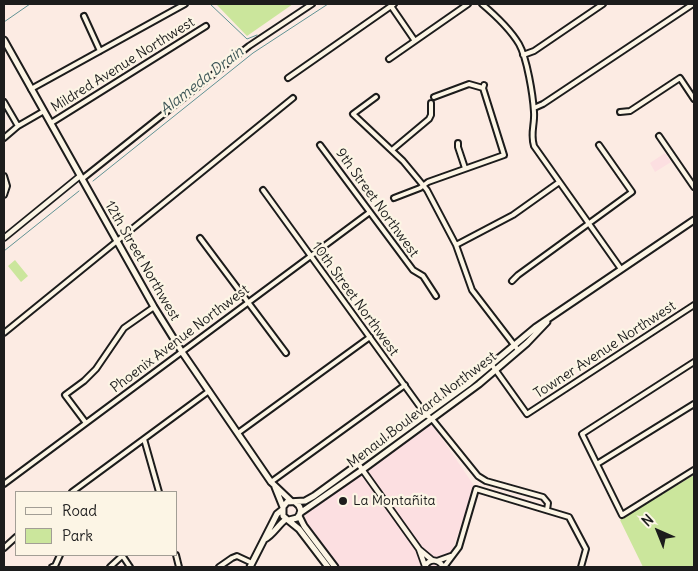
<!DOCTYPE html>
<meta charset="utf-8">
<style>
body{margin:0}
#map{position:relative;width:698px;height:571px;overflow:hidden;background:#fcebe3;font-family:Delius,sans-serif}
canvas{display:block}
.frame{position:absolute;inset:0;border:5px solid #1c1c1c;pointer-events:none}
.legend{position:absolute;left:15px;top:491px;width:162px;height:65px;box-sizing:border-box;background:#fcf5e5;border:1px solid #a29e95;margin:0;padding:6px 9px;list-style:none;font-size:15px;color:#1c1c1c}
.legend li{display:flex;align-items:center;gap:10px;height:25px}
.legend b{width:25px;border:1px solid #a29e95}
.north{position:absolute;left:633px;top:506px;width:50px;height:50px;-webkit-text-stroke:4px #fcf5e5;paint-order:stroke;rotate:316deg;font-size:14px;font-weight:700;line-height:20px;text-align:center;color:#1c1c1c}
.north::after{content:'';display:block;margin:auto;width:18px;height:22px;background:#1c1c1c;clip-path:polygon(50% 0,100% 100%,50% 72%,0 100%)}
</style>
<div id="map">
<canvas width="698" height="571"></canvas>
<div class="frame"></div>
<ul class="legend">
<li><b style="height:6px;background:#fcf5e5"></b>Road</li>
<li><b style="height:14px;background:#cbe69c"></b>Park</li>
</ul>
<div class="north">N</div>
</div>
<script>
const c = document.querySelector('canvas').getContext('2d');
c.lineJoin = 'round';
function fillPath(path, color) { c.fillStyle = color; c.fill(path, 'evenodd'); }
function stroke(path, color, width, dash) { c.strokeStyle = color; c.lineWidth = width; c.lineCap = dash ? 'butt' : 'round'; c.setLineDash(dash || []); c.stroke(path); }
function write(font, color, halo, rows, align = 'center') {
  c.font = font + ' Delius,sans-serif'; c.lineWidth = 4.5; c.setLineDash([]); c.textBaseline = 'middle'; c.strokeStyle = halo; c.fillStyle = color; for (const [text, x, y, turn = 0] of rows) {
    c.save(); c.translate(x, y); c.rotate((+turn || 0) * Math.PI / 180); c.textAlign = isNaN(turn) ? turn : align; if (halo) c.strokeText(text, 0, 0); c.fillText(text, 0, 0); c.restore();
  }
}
fillPath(new Path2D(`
 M665 153 671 162 655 172 650 163Z
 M432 424 475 487 446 567H338L307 524 305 516 309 511 360 476 426 427Z`), '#fcdfe1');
fillPath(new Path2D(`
 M216 4H293L247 36Z
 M15 260 28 276 21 282 8 266Z
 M694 475V566L643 567 620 520Z`), '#cbe69c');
stroke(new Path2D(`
 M210 4 247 39 257 35
 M4 22 30 4
 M93 181 253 53 328 4
 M4 251 79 191`), '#609294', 1);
const minor = new Path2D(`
 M482 4C495 15 510 29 519 44 527 58 533 95 534 112 535 125 530 133 534 146L621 269
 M391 6 415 41
 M84 16 100 51
 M523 55 534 51 603 4
 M389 59 468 4
 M288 78 394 4
 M31 89 185 4
 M376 97 353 114 403 161 427 190 456 245 472 290 518 350
 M434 97 469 84 483 88
 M4 102 18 126
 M534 108 543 104 693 4
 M620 112 630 111 680 78 694 99
 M51 123 206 26
 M659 136 694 187
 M4 138 18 126 44 111
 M458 143V147L465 168
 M320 145 413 270 423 276 436 296
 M392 150 429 119 431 115V103
 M4 176 7 186 4 195
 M82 179 249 46 312 4
 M263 190 426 415 432 419 478 476 486 481 543 497 548 503 547 510
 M394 198 420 188 428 182 504 155 483 88 484 85
 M200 238 286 353
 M456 245 513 215 558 183
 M512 281 518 275 632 192 599 145
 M4 333 293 98
 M694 362 582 434 622 515 694 470
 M492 365 527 414 694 305
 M86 423 65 395 84 381 96 369 124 328 154 307
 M238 433 370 337
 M144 439 159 492
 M597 464 694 404
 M271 482 405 385
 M4 484 370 212
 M72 492 209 391
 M4 548 16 537
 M122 555 130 567
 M176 555 179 567
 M437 561 451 556
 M52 567 55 566 60 555
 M110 567 123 555
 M219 567 232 558 237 556 252 563
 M444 567 459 547 476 489 569 517 586 549 581 567`);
const tertiary = new Path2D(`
 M4 238 80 176
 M359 465 419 549 425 566
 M420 550 432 560
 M425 566C430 558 439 559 443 567`);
const secondary = new Path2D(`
 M4 40 154 307 182 352 271 482 291 501
 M275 487 283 507V516L299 529 328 567
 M283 507 287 502 305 501 314 496 468 384 536 327 694 220
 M300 513 362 470 479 384 527 343 547 322
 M299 516 304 526 335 567
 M289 520 297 518C302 513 302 507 296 503
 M265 539C273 535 278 525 286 519
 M250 567 277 514 282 510`);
stroke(minor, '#1c1c1c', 8);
stroke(tertiary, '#1c1c1c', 8);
stroke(secondary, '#1c1c1c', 9);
stroke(minor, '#fcf5e5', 4);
stroke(tertiary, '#fcf5e5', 4.5);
stroke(secondary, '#fcf5e5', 5);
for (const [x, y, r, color] of [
 [343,501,5,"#1c1c1c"]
]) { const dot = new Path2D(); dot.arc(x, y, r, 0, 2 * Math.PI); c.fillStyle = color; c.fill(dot); stroke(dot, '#fcf5e5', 2); }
write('14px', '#1c1c1c', '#fcf5e5', [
 ["Mildred Avenue Northwest",123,65,-32],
 ["9th Street Northwest",377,203,54],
 ["12th Street Northwest",142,261,60],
 ["10th Street Northwest",355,299,54],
 ["Phoenix Avenue Northwest",180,339,-37],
 ["Towner Avenue Northwest",605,350,-33],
 ["Menaul Boulevard Northwest",422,410,-37]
]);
write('14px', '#1c1c1c', '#fcf5e5', [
 ["La Montañita",353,501]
], 'left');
write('italic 15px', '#3e5758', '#fcf5e5', [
 ["Alameda Drain",202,81,-38]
]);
</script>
